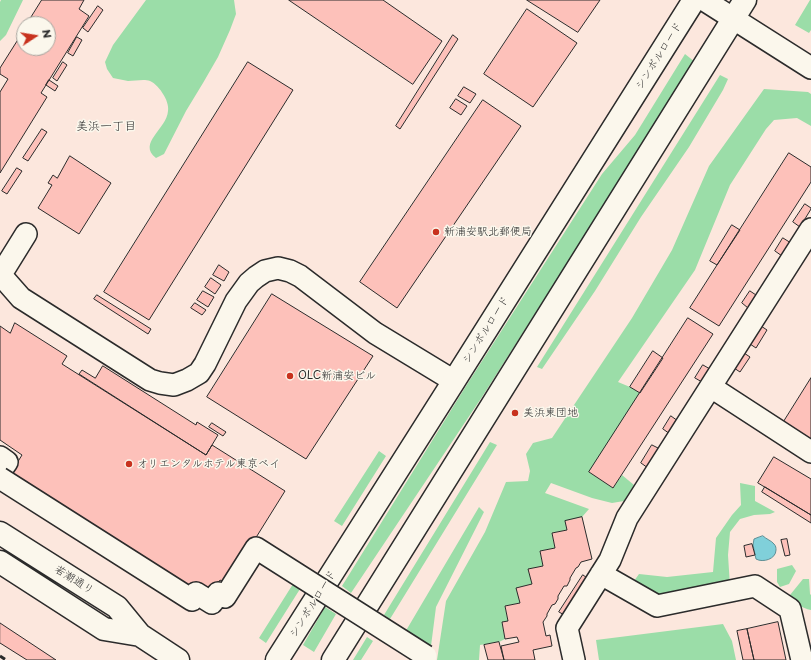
<!DOCTYPE html>
<meta charset="utf-8">
<style>
body{margin:0}
#map{position:relative;width:811px;height:660px;overflow:hidden;background:#fce7dd;font-family:"Playpen Sans",sans-serif}
canvas{display:block}
.north{position:absolute;left:16px;top:16px;width:40px;height:40px;box-sizing:border-box;background:#fbf7ec;border:1px solid #a8a59f;border-radius:50%;rotate:78deg;font-size:11px;font-weight:700;line-height:16px;text-align:center;color:#2b2b2b}
.north::after{content:'';display:block;margin:auto;width:14px;height:18px;background:#c8321e;clip-path:polygon(50% 0,100% 100%,50% 72%,0 100%)}
</style>
<div id="map">
<canvas width="811" height="660"></canvas>
<div class="north">N</div>
</div>
<script>
const c = document.querySelector('canvas').getContext('2d');
c.lineJoin = 'round';
function fillPath(path, color) { c.fillStyle = color; c.fill(path, 'evenodd'); }
function stroke(path, color, width, dash) { c.strokeStyle = color; c.lineWidth = width; c.lineCap = dash ? 'butt' : 'round'; c.setLineDash(dash || []); c.stroke(path); }
function write(font, color, halo, rows, align = 'center') {
  c.font = font + ' "Playpen Sans","Klee One",sans-serif'; c.lineWidth = 3; c.setLineDash([]); c.textBaseline = 'middle'; c.strokeStyle = halo; c.fillStyle = color; for (const [text, x, y, turn = 0] of rows) {
    c.save(); c.translate(x, y); c.rotate((+turn || 0) * Math.PI / 180); c.textAlign = isNaN(turn) ? turn : align; if (halo) c.strokeText(text, 0, 0); c.fillText(text, 0, 0); c.restore();
  }
}
fillPath(new Path2D(`
 M1 0H23L6 35 0 41V2Z
 M146 0H234L236 14 230 30 218 57 203 83 186 111 164 154 156 158C137 143 167 129 168 111 169 106 166 98 163 94 161 90 155 83 150 81 144 79 135 81 128 81 123 80 118 79 113 78L107 69 105 62 113 45Z
 M810 0H811V30L809 33 795 25Z
 M685 54 695 62 482 397 351 593 342 586 466 386 602 174 635 135Z
 M720 75 728 79 723 90 689 147 641 217 595 291 542 369 537 367Z
 M764 89 808 92 811 94V126L797 118 774 120 766 129 730 185 695 270 618 382 630 387 640 393 589 472 613 488 622 475 634 485 624 501 612 503 592 498 551 483 545 493 589 509 582 517 567 530 552 533 555 548 540 551 543 566 529 570 532 584 517 588 520 603 505 606 508 621 502 623 505 639 499 642 480 645 479 660H437L446 601 485 532 506 482 528 481 530 471 526 454 533 443 552 438 632 318 672 250 709 166Z
 M490 442 497 445 390 619 384 615Z
 M379 451 386 456 342 526 334 521Z
 M740 483 755 486V501L775 512 770 514 754 515 740 519 730 532 728 555 730 586 661 595 634 581 639 574 667 577 713 572 716 538 732 515 741 505Z
 M479 507 484 512 436 607 431 646 427 649 404 634Z
 M792 565 796 571 789 584 780 587 777 582V569Z
 M803 579H809L810 594 811 595V610C802 608 794 604 790 595Z
 M293 584 300 589 266 643 259 638Z
 M325 607 336 614 314 652 303 645Z
 M723 624 732 641 736 660H599L596 640Z
 M367 637 373 641 361 660H353Z`), '#9bdda8');
const water = new Path2D(`
 M763 536C766 539 772 541 774 544 776 546 776 548 776 550 776 559 763 563 756 559L753 545 754 539 759 537Z`);
fillPath(water, '#80d0da');
stroke(water, '#5e8e94', 1);
const building = new Path2D(`
 M42 0H84L79 9 89 16 41 93 47 97 0 173V92L8 79 0 74V68L24 30V48H48V24H27Z
 M289 0H383L442 41 413 84Z
 M527 0H600L578 32Z
 M98 6 103 10 88 32 83 28Z
 M527 9 577 43 533 107 484 74Z
 M453 35 458 39 400 129 396 126Z
 M77 37 82 40 73 56 68 53Z
 M63 62 67 65 57 81 53 78Z
 M248 62 293 90 149 320 104 292Z
 M49 80 58 86 55 91 46 85Z
 M464 87 476 94 470 103 458 96Z
 M456 99 467 106 461 115 450 108Z
 M483 100 521 126 397 308 360 282Z
 M42 129 47 132 28 161 23 158Z
 M789 153 811 167V182L719 326 690 308Z
 M70 156 111 183 79 234 38 208 52 185 48 183 53 175 57 178Z
 M17 168 22 171 7 194 2 191Z
 M805 204 811 208V209L800 227 793 222Z
 M732 225 740 230 717 265 710 261Z
 M783 238 791 243 782 256 775 251Z
 M219 265 229 272 224 281 213 275Z
 M211 278 221 285 215 294 205 287Z
 M203 291 214 297 208 307 197 300Z
 M750 291 756 295 748 308 742 303Z
 M272 294 373 356 306 459 207 397Z
 M97 295 151 329 148 334 94 299Z
 M195 303 206 310 202 315 191 308Z
 M688 318 713 334 613 488 589 472Z
 M15 323 67 356 62 364 206 455 212 445 285 491 227 584 220 580 211 595 193 592 9 476 22 455 0 440V326L10 333Z
 M761 326 767 330 756 348 750 344Z
 M653 351 663 358 640 393 630 387Z
 M744 353 750 357 740 372 734 368Z
 M703 365 710 369 702 382 695 378Z
 M103 366 196 425 197 422 218 435 206 455 79 374 82 370 95 378Z
 M811 378V440L783 423Z
 M671 416 678 421 670 434 663 429Z
 M212 423 226 432 223 436 209 427Z
 M652 445 660 449 648 468 641 463Z
 M774 457 811 479V515L758 483Z
 M765 487 811 515V523L762 492Z
 M582 517 592 559 581 562 578 567 576 568 570 578V580L567 586H564L558 596V599L555 604 552 605 547 614V616L543 622 546 636 550 635 552 646 533 650 535 660H504L501 646 519 642 517 637 505 639 502 622 508 621 505 606 520 603 516 588 532 584 528 569 543 566 540 551 555 548 552 533 567 530 565 521Z
 M787 539 790 555 785 556 781 540Z
 M752 544 755 555 746 557 744 546Z
 M583 575 590 580 566 616 559 612Z
 M778 622 786 660H754L747 629Z
 M0 623 56 660H27L0 643Z
 M747 629 754 660H743L737 631Z
 M499 642 504 660H488L484 645Z`);
fillPath(building, '#fdc1ba');
stroke(building, '#2b2b2b', 1);
const minor = new Path2D(`
 M704 0 811 68
 M0 276 26 234
 M0 277 6 281 21 298 150 380 160 383 174 385 187 380 199 373 205 364 236 301 249 283 256 277 265 271 278 268 290 271 300 276 375 333 454 381
 M711 387 811 452
 M0 457 7 462 0 472
 M601 574 657 606 755 586 790 609 802 660
 M574 660 567 628 610 560 627 518 811 229`);
const major = new Path2D(`
 M0 533 117 607 140 635 178 660
 M0 562 104 629 140 635
 M277 660 454 381 694 0
 M333 660 745 0`);
stroke(minor, '#2b2b2b', 24);
stroke(major, '#2b2b2b', 25);
stroke(minor, '#fbf7ec', 21);
stroke(major, '#fbf7ec', 22);
stroke(new Path2D(`
 M0 656 6 660`), '#2b2b2b', 3, [6, 3]);
const minorBridge = new Path2D(`
 M0 478 192 600 196 593 212 603 218 593 225 597 256 548 426 656`);
stroke(minorBridge, '#2b2b2b', 24, []);
stroke(minorBridge, '#fbf7ec', 21);
for (const [x, y, r, color] of [
 [436,232,4,"#c8321e"],
 [290,376,4,"#c8321e"],
 [515,413,4,"#c8321e"],
 [129,464,4,"#c8321e"]
]) { const dot = new Path2D(); dot.arc(x, y, r, 0, 2 * Math.PI); c.fillStyle = color; c.fill(dot); stroke(dot, '#fbf7ec', 1.5); }
write('11px', '#2b2b2b', '#fbf7ec', [
 ["シンボルロード",659,56,-58],
 ["シンボルロード",486,330,-58],
 ["若潮通り",74,580,32],
 ["シンボルロード",313,604,-58]
]);
write('11px', '#2b2b2b', '#fbf7ec', [
 ["新浦安駅北郵便局",444,232],
 ["OLC新浦安ビル",298,376],
 ["美浜東団地",523,413],
 ["オリエンタルホテル東京ベイ",137,464]
], 'left');
write('12px', '#2b2b2b', '#fbf7ec', [
 ["美浜一丁目",106,127]
]);
</script>
